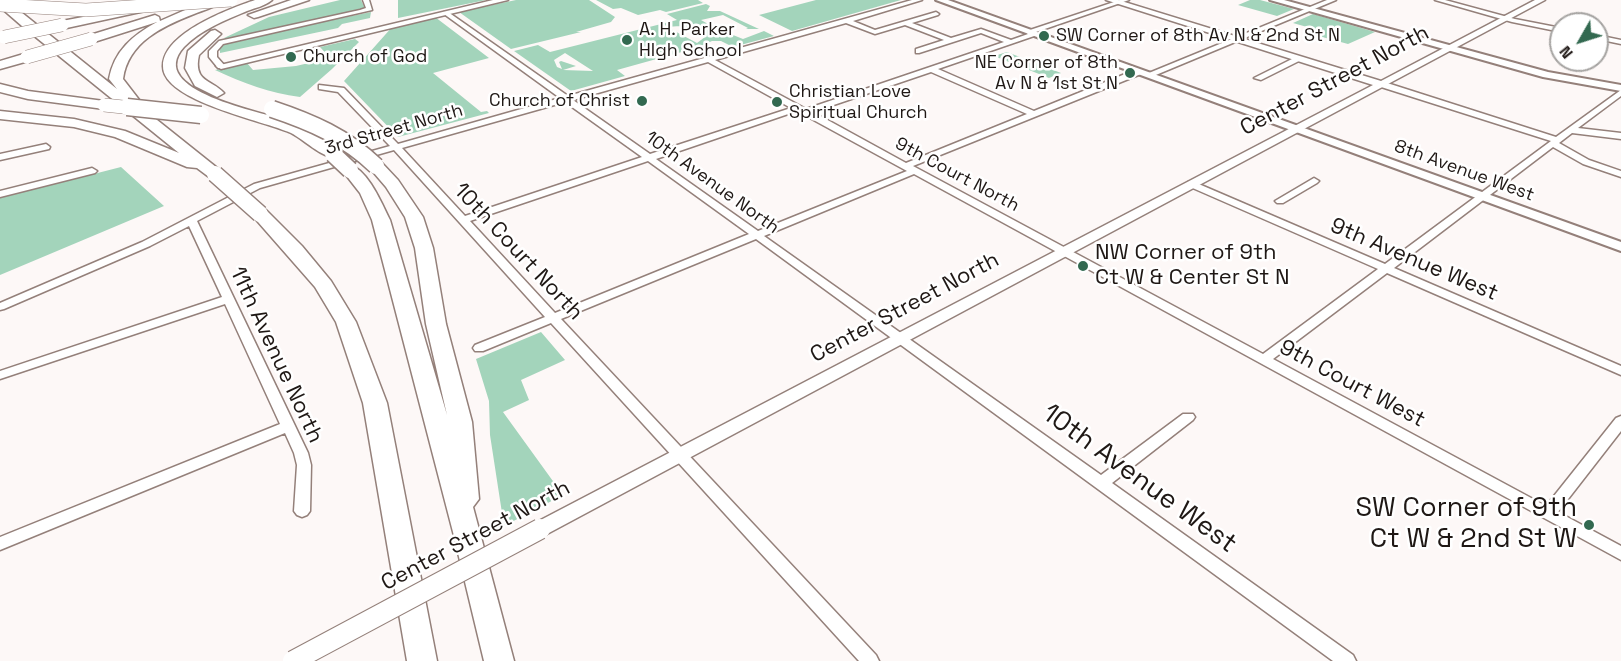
<!DOCTYPE html>
<style>
body{margin:0}
#map{position:relative;width:1621px;height:661px;overflow:hidden;background:#fdf8f7;font-family:"Space Grotesk",sans-serif}
canvas{display:block}
.north{position:absolute;left:1549px;top:12px;width:60px;height:60px;box-sizing:border-box;background:#fff;border:2px solid #a5a3a1;border-radius:50%;rotate:231deg;font-size:16px;font-weight:700;line-height:24px;text-align:center;color:#1f1815}
.north::after{content:'';display:block;margin:auto;width:21px;height:27px;background:#326950;clip-path:polygon(50% 0,100% 100%,50% 72%,0 100%)}
</style>
<div id="map">
<canvas width="1621" height="661"></canvas>
<div class="north">N</div>
</div>
<script>
const c = document.querySelector('canvas').getContext('2d');
c.lineJoin = 'round';
function fillPath(path, color) { c.fillStyle = color; c.fill(path, 'evenodd'); }
function stroke(path, color, width, dash) { c.strokeStyle = color; c.lineWidth = width; c.lineCap = dash ? 'butt' : 'round'; c.setLineDash(dash || []); c.stroke(path); }
function write(font, color, halo, rows, align = 'center') {
  c.font = font + ' "Space Grotesk",sans-serif'; c.lineWidth = 5; c.setLineDash([]); c.textBaseline = 'middle'; c.strokeStyle = halo; c.fillStyle = color; for (const [text, x, y, turn = 0] of rows) {
    c.save(); c.translate(x, y); c.rotate((+turn || 0) * Math.PI / 180); c.textAlign = isNaN(turn) ? turn : align; if (halo) c.strokeText(text, 0, 0); c.fillText(text, 0, 0); c.restore();
  }
}
fillPath(new Path2D(`
 M340 0H361L366 10 227 39 224 38 269 17Z
 M398 0H486L398 18Z
 M516 0H589L615 17 611 22 576 32H581L511 49 459 12Z
 M596 0H698L703 3 666 12 660 10 638 15 621 8 613 9Z
 M816 0H901L792 31 759 15Z
 M1250 0H1260L1294 9 1277 16 1238 5Z
 M706 4 710 6 707 11H720L759 29H746L748 28 723 15 701 20 708 24 704 26 717 32 714 33 723 31 743 39 764 31 774 36 733 47 721 41H712L696 48 617 70 625 76 571 91 514 51 538 45 550 52 677 20 667 14ZM667 27C679 26 699 24 705 37L697 43ZM565 53 593 71 563 70 576 66 561 61 559 62 562 69 557 67 554 60Z
 M371 12 370 18 342 24 338 28 220 53V45L231 41Z
 M1313 14 1375 32 1348 44 1315 35 1321 31 1293 23Z
 M435 17 489 58 433 73 481 112 487 111 489 113 398 137 344 81 393 26Z
 M355 39 359 42 332 69 300 97C270 93 243 83 215 70L247 63 253 70 296 66 330 58 320 47Z
 M1007 52 1061 73 1049 78 994 56Z
 M121 167 164 206 0 275V198Z
 M541 332 565 360 521 380 529 400 503 412 563 495 504 526 490 435 489 401 476 359Z`), '#a3d4bb');
const minor = new Path2D(`
 M363 0H369L372 10 223 44 217 51V57L225 66 224 68H218L209 57V51L219 41 360 10 366 8Z
 M912 0H922L853 21 875 30 936 12 939 14 938 15 912 23 951 38 981 29 1011 40 1028 34 1026 32 1027 31 1120 0H1129L1036 32 1038 34 1037 35 938 69 1034 111 1135 70H1141V74L913 166 1263 354 1378 269 1188 186V182H1194L1385 264 1551 141 1378 86V82H1384L1556 137 1621 90V96L1578 128 1621 133V139L1572 133 1559 143 1589 160 1621 171V177L1583 164 1553 147 1394 268 1621 366V375L1387 273 1273 359 1546 506 1616 418 1621 416V431L1558 512 1621 546V560L914 174 764 236 1101 475 1183 414H1193L1195 417 1193 420 1112 483 1353 655 1356 661H1333L756 239 561 319 876 655 879 661H859L551 323 483 351H475L473 348 475 345 545 317 394 150 260 188 197 221 308 453 311 465 310 511 307 515 302 517 297 515 294 511 297 465 294 453 285 433 0 550V537L280 424 225 304 0 379V371L222 297 189 226 150 246 4 309 0 310V303L142 242 254 184 390 146 338 92 319 89V85L344 88 398 144 560 98 444 14V12H448L568 96ZM846 23 875 34 905 25 944 40 916 49V53H919L981 33 1004 42 806 109 715 60ZM708 62 791 108 650 154 573 100ZM931 72 1027 114 906 163 813 112ZM565 102 642 157 465 216 402 148ZM797 111 907 171 758 231 656 159ZM648 161 749 234 555 313 470 221Z
 M1327 0H1336L1151 77 1144 75Z
 M1435 0H1445L1515 19 1561 28V32L1512 22Z
 M1597 35 1621 40V44L1597 39Z
 M1296 57 1303 59 1261 80 1254 78Z
 M46 144 50 147 49 149 0 160V154Z
 M92 168 97 171 95 173 0 197V191Z
 M1314 178 1319 181 1317 183 1283 203H1277L1275 201Z`);
const tertiary = new Path2D(`
 M493 0H508L221 69 216 66Z
 M1106 0H1118L1381 81 1535 0H1545L547 534 540 537 533 534 530 529 533 524 1373 85Z`);
const secondary = new Path2D(`
 M936 0H948L1621 242V251Z
 M1270 0H1284L1548 72 1621 85V91L1543 77Z`);
const motorway = new Path2D(`
 M0 0H6L117 89 109 79C114 51 133 35 157 22L91 43 87 42V36L155 15 159 17 160 21 208 0H224C216 7 204 10 194 14 163 26 128 42 123 79L140 101 137 104 221 171 223 174 221 177H209L197 168 187 167 115 137 74 127 0 119V111L74 119 125 131 179 153 22 26 0 7Z
 M255 0H272C265 6 255 8 247 11 226 20 200 30 184 47 144 91 263 112 288 121 307 128 323 138 339 151L341 154 339 157C325 161 305 140 291 133 265 121 162 101 163 66 163 33 229 9 255 0Z
 M291 0H309L258 17 254 18 248 15Z
 M141 6 147 9 145 11 62 29 56 25 62 21Z
 M215 30 221 34 199 55C193 82 211 79 224 93L217 97 195 86 185 68 188 51 211 31Z
 M27 53 33 57 32 60 0 69V61Z
 M0 84 28 91 104 101 111 105 104 109 28 99 0 92Z
 M376 161 382 163 398 180 423 217 433 248 446 324 472 422 479 499 473 507 514 661H484L453 532 372 220 360 193 342 170 350 165C368 170 382 204 390 220L447 415 426 324 415 248 405 217 386 187 368 166Z
 M260 209 266 210 302 246 331 281 356 322 387 403 437 661H407L363 403 336 322 315 287 251 214 254 210Z`);
stroke(minor, '#94807a', 3);
stroke(tertiary, '#94807a', 3);
stroke(secondary, '#94807a', 4);
stroke(motorway, '#94807a', 3);
fillPath(minor, '#fff');
fillPath(tertiary, '#fff');
fillPath(secondary, '#fff');
fillPath(motorway, '#fff');
const tertiaryBridge = new Path2D(`
 M293 661 540 529`);
const motorwayBridgeFar1 = new Path2D(`
 M0 5 86 10 231 0
 M4 37 62 25
 M27 57 91 39
 M104 105 142 109`);
const motorwayBridge = new Path2D(`
 M127 107 201 115
 M272 109C311 122 346 137 376 166
 M333 154 350 170
 M215 174 260 214`);
stroke(tertiaryBridge, '#94807a', 22, []);
stroke(motorwayBridgeFar1, '#94807a', 14, []);
stroke(motorwayBridge, '#94807a', 19, []);
stroke(tertiaryBridge, '#fff', 20);
stroke(motorwayBridgeFar1, '#fff', 13);
stroke(motorwayBridge, '#fff', 16);
for (const [x, y, r, color] of [
 [1044,36,6,"#326950"],
 [627,40,6,"#326950"],
 [291,57,6,"#326950"],
 [1130,73,6,"#326950"],
 [642,101,6,"#326950"],
 [777,102,6,"#326950"],
 [1083,266,6,"#326950"],
 [1589,525,6,"#326950"]
]) { const dot = new Path2D(); dot.arc(x, y, r, 0, 2 * Math.PI); c.fillStyle = color; c.fill(dot); stroke(dot, '#fff', 2); }
write('18px', '#1f1815', '#fff', [
 ["A. H. Parker",639,30],
 ["HIgh School",639,51],
 ["SW Corner of 8th Av N & 2nd St N",1056,36],
 ["Church of God",303,57],
 ["NE Corner of 8th",1118,63,"right"],
 ["Av N & 1st St N",1118,84,"right"],
 ["Christian Love",789,92],
 ["Spiritual Church",789,113],
 ["Church of Christ",630,101,"right"]
], 'left');
write('18px', '#1f1815', '#fff', [
 ["3rd Street North",394,130,-16],
 ["8th Avenue West",1464,171,20],
 ["9th Court North",957,175,28],
 ["10th Avenue North",712,183,36]
]);
write('22px', '#1f1815', '#fff', [
 ["Center Street North",1335,81,-28],
 ["10th Court North",518,252,47],
 ["9th Avenue West",1414,260,23],
 ["Center Street North",905,308,-28],
 ["11th Avenue North",276,355,65],
 ["9th Court West",1352,384,28],
 ["Center Street North",476,536,-28]
]);
write('22px', '#1f1815', '#fff', [
 ["NW Corner of 9th",1095,253],
 ["Ct W & Center St N",1095,278]
], 'left');
write('27px', '#1f1815', '#fff', [
 ["10th Avenue West",1139,479,36]
]);
write('27px', '#1f1815', '#fff', [
 ["SW Corner of 9th",1577,509],
 ["Ct W & 2nd St W",1577,540]
], 'right');
</script>
